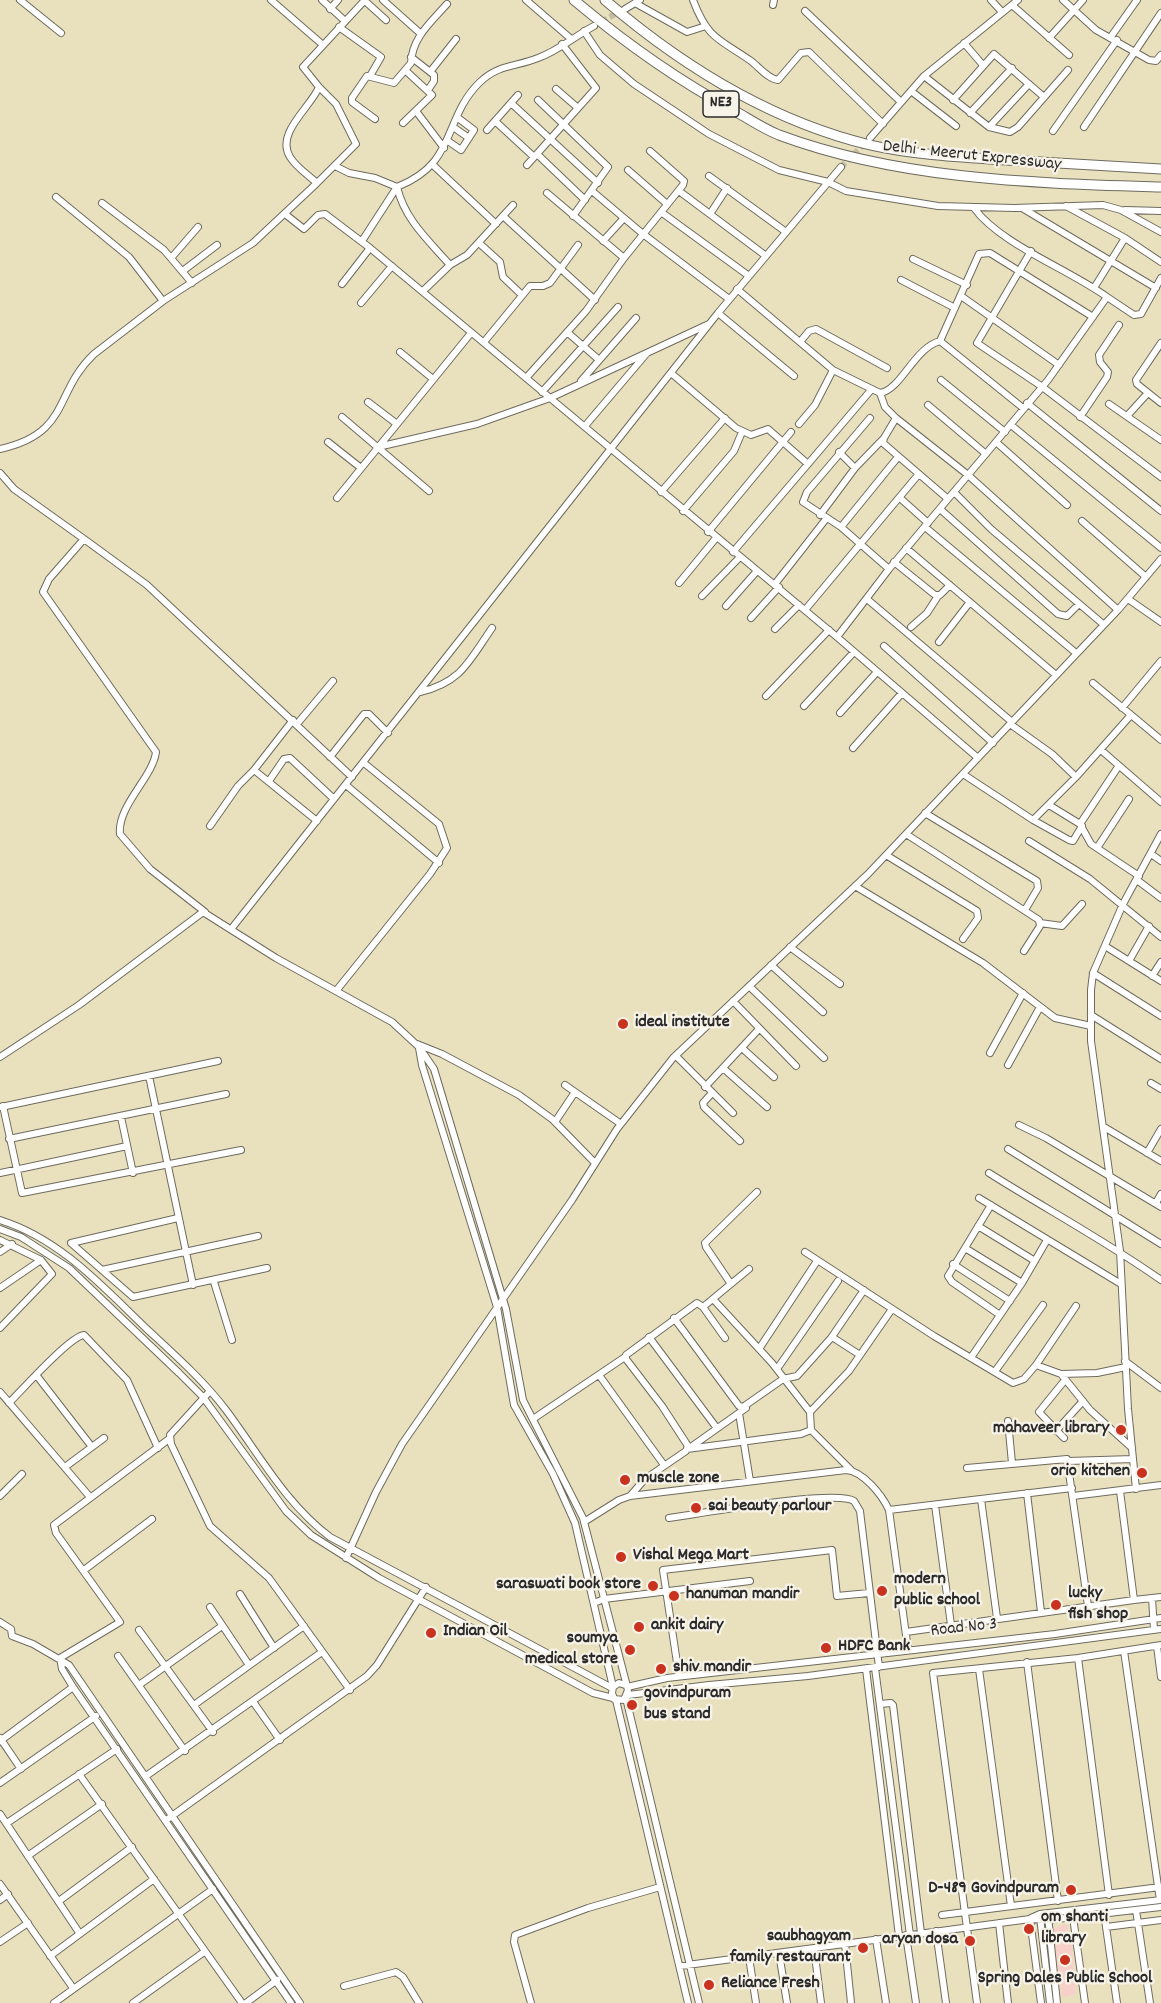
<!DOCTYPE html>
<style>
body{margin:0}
canvas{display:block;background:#e9e1be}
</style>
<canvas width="1161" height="2003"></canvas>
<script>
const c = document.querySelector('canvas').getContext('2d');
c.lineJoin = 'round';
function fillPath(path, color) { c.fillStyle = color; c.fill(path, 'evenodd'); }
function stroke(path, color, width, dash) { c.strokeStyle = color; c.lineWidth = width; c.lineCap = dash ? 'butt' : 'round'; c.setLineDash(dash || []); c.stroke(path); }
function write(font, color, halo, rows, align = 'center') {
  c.font = font + ' Dekko,sans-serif'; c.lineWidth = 4.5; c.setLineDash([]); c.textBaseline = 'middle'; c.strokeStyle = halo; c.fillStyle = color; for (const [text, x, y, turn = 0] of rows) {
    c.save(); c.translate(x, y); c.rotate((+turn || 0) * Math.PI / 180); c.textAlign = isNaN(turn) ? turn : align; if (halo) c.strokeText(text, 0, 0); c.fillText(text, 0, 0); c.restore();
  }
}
fillPath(new Path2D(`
 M1067 1924 1068 1934H1071L1076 1994 1062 1997 1053 1928Z`), '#f7d0ca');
stroke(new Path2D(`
 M594 26 622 10
 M841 167 866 142`), '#c3bda1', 6, [6, 3]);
const minor = new Path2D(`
 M20 0 61 33
 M271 0 323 45
 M322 0 345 21
 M383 0 421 34
 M526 0 570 38
 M693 0C708 40 720 39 751 61 759 67 768 79 778 80L801 53 809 52 883 124
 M991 0 1002 12
 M1063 0 1096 30 1149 60 1156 61 1161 55
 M365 1 386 20
 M635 3 687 32 706 26
 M773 5 774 0
 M1012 5 1069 55
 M330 9 338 0
 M625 9 640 0
 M805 11 901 102
 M339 27 381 57 370 76
 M584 31 600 55 634 84 709 134 779 170 828 182 846 191 938 206 1014 208 1103 205 1121 210 1161 232
 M1049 38 1083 0
 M1110 38 1137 0
 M964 43 982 64
 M411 57 434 75V81L428 90
 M430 72 456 39
 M924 76 989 127 1010 132 1018 127 1068 70
 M556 89 578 108
 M911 91 956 126
 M538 100 608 167 573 216
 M953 100 994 54 1044 97
 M511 103 598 183
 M416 111 444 148
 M970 113 1012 68
 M375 119 352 102V98L367 76 394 83 411 63C412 38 430 23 447 4
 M495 121 534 157
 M403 123 432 95 405 70
 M453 127 469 138
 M989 127 1029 84
 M1084 127 1161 13
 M487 130 518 95
 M1053 131 1117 40
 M870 138 924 76 1018 0
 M448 141 461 150 474 130 458 118
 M537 154 585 200
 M433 165 496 224
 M527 165 596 88 562 44
 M335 166 349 173 375 178 397 187C458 163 442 119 480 82 499 64 516 67 538 58 558 51 575 36 594 26
 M628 170 667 204
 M709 176 786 232
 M317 183 356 144 336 104 319 87
 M397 187C405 220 428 240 450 265
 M592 191 643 234 729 299
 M679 191 766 256
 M547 193 624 258
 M56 197 129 257 163 301
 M102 203 164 250 192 283
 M1066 206 1125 238 1161 262
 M974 208C1000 244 1070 270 1107 297
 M1022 208 1156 288
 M1125 210 1161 211
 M661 212 749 276
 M285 214 304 229 318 215 325 214 370 248 837 637 889 569 1048 380 1107 297 1134 315 1141 314 1161 278
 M710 214 727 188
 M503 216 595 300
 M362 241 397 187
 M603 241 624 218
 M479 243 500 262 503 277 522 295
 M1031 251 977 343 1041 386 1161 477
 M172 257 198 227
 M913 259 967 285
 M184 270 217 245
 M901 280 955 308
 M342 284 370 248
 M1094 288 1125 238
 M737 289 833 370 880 393C901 390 914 348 940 341
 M423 291 450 265 467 255 513 205
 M961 296 1059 365
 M361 303 392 266
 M718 313 794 376
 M567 332 598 359
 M484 342 530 286H543L550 283 578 245
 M800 342 809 331 816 329 887 368
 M1161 343 1136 380 1137 384 1161 403
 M400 352 433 379
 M671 373 736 428 751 435 768 429 808 464
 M526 378 586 311 624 258 683 185 684 181 650 151
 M941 380 1005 432
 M581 381 636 318
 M542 392 618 307
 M880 393 885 407 896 418 884 438 883 443 948 499
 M368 402 397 424
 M1027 403 1161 511
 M1109 404 1161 440
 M928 405 986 454
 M1023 408 940 341 979 254 990 253 1093 317
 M1127 416 1147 394
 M342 417 429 491
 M1080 417 1107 377 1108 372 1100 362 1099 355 1119 325
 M870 418 807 492 803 502 841 527 889 569
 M896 418 968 475 1118 610
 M799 424 815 405 833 370
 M1011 425 1161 548
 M585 426 647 353
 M328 442 361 468
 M996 442 1067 505
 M378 447 477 424 550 398 709 324
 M0 449C71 433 53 393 94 354L163 301 253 243 317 183C308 175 296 167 290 157 275 133 311 107 319 87L303 67 365 0
 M855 468 884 438
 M0 473 14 489 84 539 49 579 43 592 156 752C153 777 117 806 120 834L150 869 205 912
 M661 492 725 418
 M954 492 991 529 1103 624
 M337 498 471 333
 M900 498 928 523
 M940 509 1058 614 1067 616 1079 604
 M683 511 734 451 742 432
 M820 515 855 468 839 452
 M1082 521 1146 577
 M841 527 898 457
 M925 527 1076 653
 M708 532 791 432
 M84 539 147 585 352 777
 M906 548 1056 675
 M733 552 871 390
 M894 562 935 595H940L950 585
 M679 583 716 538
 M775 584 826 519
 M702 596 740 557
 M867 599 1012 722
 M1128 599 1161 622
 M726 606 757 571
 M805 610 918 475
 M751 618 779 587
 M911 627 927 613 938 596
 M775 629 799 605
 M837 637 978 758
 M939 642 970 602
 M884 646 993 743
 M1093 683 1161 740
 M420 692C461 683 469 661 492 628
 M766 696 829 630
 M804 706 854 652
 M1122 708 1161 661
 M840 713 877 672
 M297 724 333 681
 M1010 724 1052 754 1076 777 1033 820
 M853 748 902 693
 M1101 750 1161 802
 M330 757 364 714H369L388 733
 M254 770 293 720
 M963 774 1033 820 1069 840 1073 841 1082 826
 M1076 777 1131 715
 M269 781 284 759 290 758 334 799
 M346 785 439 863
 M1049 805 1080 824 1091 844 1139 876
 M925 813 1037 881 1038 888 1025 910
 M1080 824 1118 767
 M210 826 238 786 254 770 317 821
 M906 834 1039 920 1040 926 1024 951
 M1029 841 1090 879 1161 937
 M1097 848 1129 799
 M1151 854 1161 861
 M886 855 977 911 978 918 963 939
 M1137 880 1161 898
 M855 886 983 963 1055 1018 1091 1026
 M1040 923 1062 926 1082 904
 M232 928 718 313 841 167
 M1105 946 1161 981
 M790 947 840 984
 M1129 961 1149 926
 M771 965 823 1012
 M1093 973 1161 1016
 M1152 976 1161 962
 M749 986 824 1058
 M336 991 430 874 447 848 439 824 364 763
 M733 1001 796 1066
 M1091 1015 1161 1059
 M417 1044 442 1054 519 1095 552 1119 595 1163
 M419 1048 422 1065 497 1307 514 1405 553 1474 575 1523 613 1687
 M742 1048 774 1077
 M990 1053 1023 993
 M676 1056 733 1113
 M0 1057 79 1005 203 912 276 958 392 1022 419 1047 434 1069 506 1309 523 1400 583 1518 628 1690 624 1700 614 1699 612 1693 613 1687 619 1683 625 1685
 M1008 1065 1040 1007
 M723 1068 767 1107
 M149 1076 193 1285
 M1151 1083 1161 1089
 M565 1085 621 1124
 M705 1087 759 1029
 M712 1093 703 1103 704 1107 740 1141
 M3 1106 22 1193 241 1150
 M1 1107 218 1061
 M121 1117 133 1173
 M555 1122 575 1092
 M1019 1125 1046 1138 1161 1207
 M1104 1127 1161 1161
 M9 1139 226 1094
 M1008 1149 1161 1244
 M1147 1153 1161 1129
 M0 1173 127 1146
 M989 1173C1046 1209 1106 1241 1161 1280
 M979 1198 1121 1284
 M1156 1203 1161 1194
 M991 1205 948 1276 952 1282 1000 1315
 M178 1218 71 1243 133 1297 267 1268
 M0 1220C61 1239 104 1288 149 1331 176 1356 204 1381 226 1410 259 1454 285 1503 330 1537L612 1688
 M978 1226 1035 1261
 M0 1229 21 1237 69 1268 179 1373 203 1397 286 1511 311 1535 379 1578 593 1693 613 1698
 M0 1240 41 1260 52 1274 0 1328
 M965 1248 1022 1283
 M0 1252 12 1244
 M805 1252 934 1336 1013 1383 1024 1379 1036 1365 1061 1374 1090 1410 1132 1448
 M953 1264 1010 1301
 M102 1270 258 1236
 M214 1282 232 1340
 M731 1284 706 1247 705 1243 757 1192
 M0 1288 41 1260
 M703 1307 749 1269
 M674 1318 739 1406 743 1407 783 1379 797 1376 831 1338 864 1290
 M649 1337 716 1427
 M832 1337 860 1355
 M759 1349 817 1261
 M972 1356 1022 1283 1047 1240
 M1125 1361 1161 1388
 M1036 1365 1076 1306
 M777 1369 838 1281
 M996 1370 1043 1305
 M1061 1374 1097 1373 1126 1367
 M599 1375 664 1465
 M37 1376 92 1447
 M210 1391 170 1435 171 1444 210 1526 269 1578 350 1690
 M0 1392 90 1497
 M9 1403C22 1390 70 1336 84 1335L127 1380 158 1448
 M810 1412 849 1371 892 1309
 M739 1413 750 1481
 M533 1419 625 1357
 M1008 1421 1012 1463
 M811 1430 852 1471
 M1056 1431 1083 1401
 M1064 1438 1039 1412 1065 1380
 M687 1449 801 1434 811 1430 810 1412 772 1363 713 1299
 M688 1449 746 1408
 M1068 1461 1133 1459
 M65 1467 104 1438
 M967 1468 1067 1459 1088 1606
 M1136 1489 1128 1409 1120 1251 1091 1041V990L1093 973 1123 904 1161 834
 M1027 1493 1041 1612
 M0 1496 22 1474
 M630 1496 645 1479 686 1451 688 1446 662 1406 626 1359V1355L697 1303 703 1307 725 1338
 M1073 1496 1161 1485
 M981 1499 997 1618
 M935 1505 951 1625
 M889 1510 1072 1488
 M669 1518C698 1514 836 1489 854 1501L860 1511 879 1667
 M584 1522 619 1500 630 1496 846 1470C863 1471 882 1495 889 1510L908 1650
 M346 1558 376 1492 402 1444 572 1200 617 1129 673 1058 868 874 1118 610 1161 559
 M84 1570 152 1519
 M240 1594 274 1648
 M1152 1598 1154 1630
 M1134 1600 1161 1597
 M594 1603 604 1599 750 1581
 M210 1607 249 1665
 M0 1622 11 1629 12 1636 33 1644 69 1665 300 2003
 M139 1630 213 1732
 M906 1632 1134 1600 1120 1491
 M1157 1646 1161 1677
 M1124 1651 1160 1900
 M118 1656 185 1751
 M60 1658 62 1669 73 1687 291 2003
 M60 1658 120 1622 56 1533 54 1525 169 1439
 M1078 1658 1109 1895
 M1027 1662 1058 1901
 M875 1668 910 1935
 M866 1669 899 1936
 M979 1669 1011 1906
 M679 1676 663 1570 832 1550 837 1596 869 1593
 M139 1685 222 1626
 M627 1687 667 1678 1055 1634 1161 1618
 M628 1695 709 1685 808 1676 1161 1629
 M626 1698 699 2003
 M616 1700 688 2003
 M254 1703 280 1740
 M880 1704 891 1703 893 1705 921 1933
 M194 1705 304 1626
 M0 1738 21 1769
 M0 1741 73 1687
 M79 1774 242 2003
 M146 1776 322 1652
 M0 1783 96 1716
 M0 1814 80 1934
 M169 1818 367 1676 377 1665 426 1587
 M7 1823 117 1749
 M29 1855 102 1804
 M0 1884 73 1988
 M0 1900 8 1894
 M59 1901 132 1847
 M1136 1910 1150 2003
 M1104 1913 1117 2003
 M942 1915 1160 1887
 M1048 1916 1057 2003
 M1040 1917 1050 2003
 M1073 1917 1085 2003
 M1031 1918 1040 1914 1161 1900
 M1030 1919 1041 2003
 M999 1923 1008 2003
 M1106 1927 1161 1920
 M936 1931 946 2003
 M906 1935 916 2003
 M876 1939 886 2003
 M0 1942 28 1923
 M845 1944 851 2003
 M814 1948 821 2003
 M779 1953 787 2003
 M50 1956 154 1879
 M749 1957 756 2003
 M680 1966 1030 1919 1048 1920 1161 1907
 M344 1986 396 1972 403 1977 419 2003
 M54 2003 213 1889
 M133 2003 204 1952
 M246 2003 277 1980
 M531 2003 514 1942 515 1935 588 1908 660 1887
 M977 2003 933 1673 1078 1658 1161 1645`);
const highway = new Path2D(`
 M574 0C624 42 677 80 735 111 749 119 764 129 779 135 900 180 1033 183 1161 187
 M605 0C682 66 771 121 870 145 914 155 961 157 1006 160 1058 163 1109 166 1161 169`);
stroke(minor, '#6e6b5e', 8);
stroke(highway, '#6e6b5e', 11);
stroke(minor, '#fff', 6);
stroke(highway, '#fff', 9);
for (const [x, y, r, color] of [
 [623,1024,6,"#c8321e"],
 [1121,1430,6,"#c8321e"],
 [1142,1473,6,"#c8321e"],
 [625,1480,6,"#c8321e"],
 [696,1508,6,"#c8321e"],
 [621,1557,6,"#c8321e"],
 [653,1586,6,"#c8321e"],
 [882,1591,6,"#c8321e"],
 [674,1596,6,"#c8321e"],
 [1056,1605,6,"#c8321e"],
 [639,1627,6,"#c8321e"],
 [431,1633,6,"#c8321e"],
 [826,1648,6,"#c8321e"],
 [630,1650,6,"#c8321e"],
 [661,1669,6,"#c8321e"],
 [632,1705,6,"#c8321e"],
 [1071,1890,6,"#c8321e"],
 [1029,1929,6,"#c8321e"],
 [970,1941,6,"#c8321e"],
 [863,1948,6,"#c8321e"],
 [1065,1960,6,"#c8321e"],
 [709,1985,6,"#c8321e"]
]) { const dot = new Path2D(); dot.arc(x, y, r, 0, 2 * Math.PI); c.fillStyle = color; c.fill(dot); stroke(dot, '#f7f3e8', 2); }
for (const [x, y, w] of [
 [721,104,36]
]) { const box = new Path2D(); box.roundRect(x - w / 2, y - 13, w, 26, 4.5); c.fillStyle = '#f7f3e8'; c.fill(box); stroke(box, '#2b2b2b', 1.5); }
write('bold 16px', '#2b2b2b', null, [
 ["NE3",721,104]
]);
write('18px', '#2b2b2b', '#f7f3e8', [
 ["Delhi - Meerut Expressway",972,157,6],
 ["Road No 3",964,1629,-6]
]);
write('bold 18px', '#2b2b2b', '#f7f3e8', [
 ["ideal institute",635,1024],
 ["mahaveer library",1109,1430,"right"],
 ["orio kitchen",1130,1473,"right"],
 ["muscle zone",637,1480],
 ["sai beauty parlour",708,1508],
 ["Vishal Mega Mart",633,1557],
 ["modern",894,1581],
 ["public school",894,1602],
 ["saraswati book store",641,1586,"right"],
 ["lucky",1068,1595],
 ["fish shop",1068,1616],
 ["hanuman mandir",686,1596],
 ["ankit dairy",651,1627],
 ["Indian Oil",443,1633],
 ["soumya",618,1640,"right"],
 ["medical store",618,1661,"right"],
 ["HDFC Bank",838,1648],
 ["shiv mandir",673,1669],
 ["govindpuram",644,1695],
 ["bus stand",644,1716],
 ["D-489 Govindpuram",1059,1890,"right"],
 ["om shanti",1041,1919],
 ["library",1041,1940],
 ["saubhagyam",851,1938,"right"],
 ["family restaurant",851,1959,"right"],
 ["aryan dosa",958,1941,"right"],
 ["Spring Dales Public School",1065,1980,"center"],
 ["Reliance Fresh",721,1985]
], 'left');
</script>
